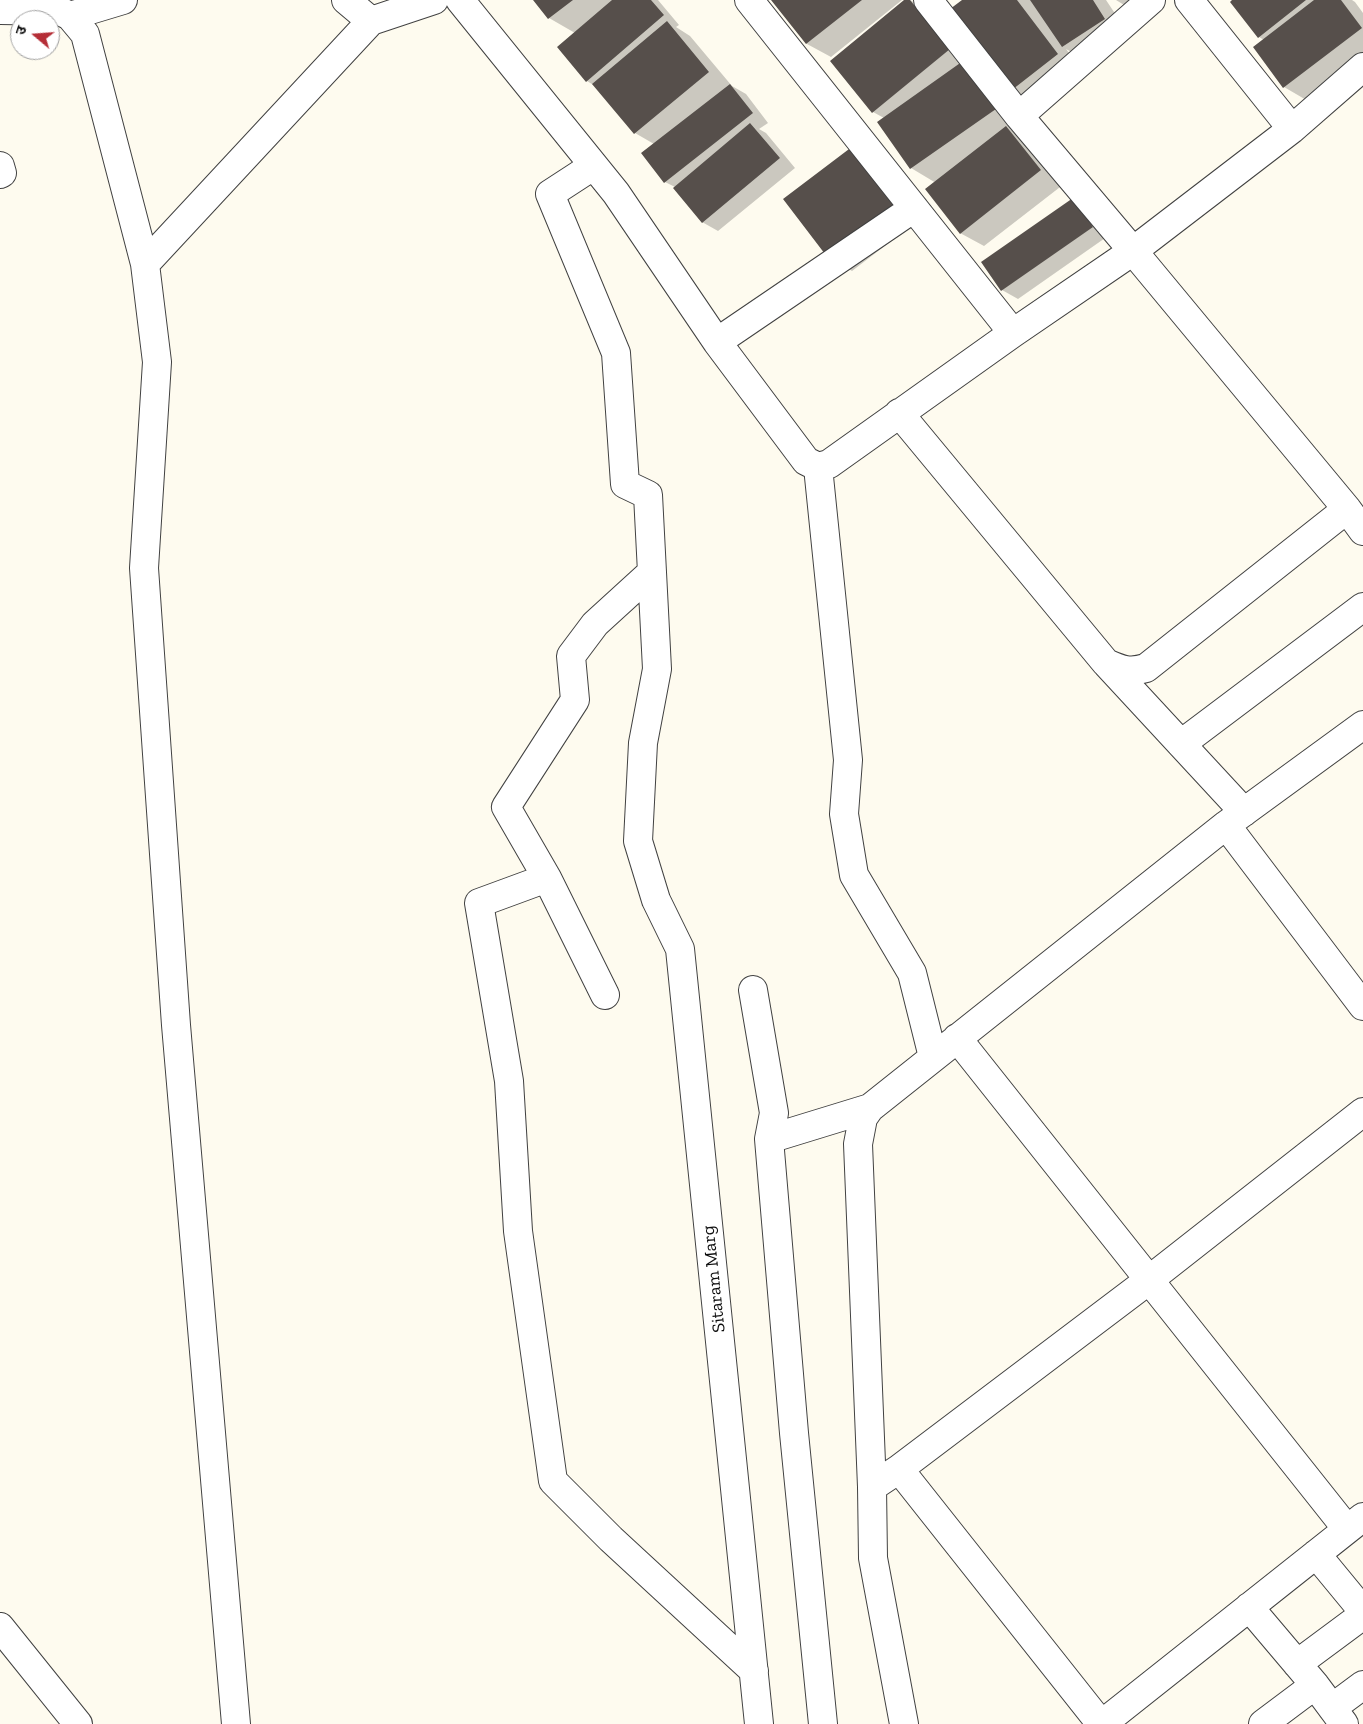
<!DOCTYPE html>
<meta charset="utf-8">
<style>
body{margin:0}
#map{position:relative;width:1363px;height:1724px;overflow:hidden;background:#fefbef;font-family:"Zilla Slab","Noto Sans Devanagari",serif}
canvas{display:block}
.north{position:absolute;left:10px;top:10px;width:50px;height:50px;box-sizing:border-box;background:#fff;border:1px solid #9f9f9f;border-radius:50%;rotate:288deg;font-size:14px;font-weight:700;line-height:20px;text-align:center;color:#0e0e0e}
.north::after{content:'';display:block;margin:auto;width:18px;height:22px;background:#b52e37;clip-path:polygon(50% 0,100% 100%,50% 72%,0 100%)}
</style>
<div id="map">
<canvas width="1363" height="1724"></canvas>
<div class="north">उ</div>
</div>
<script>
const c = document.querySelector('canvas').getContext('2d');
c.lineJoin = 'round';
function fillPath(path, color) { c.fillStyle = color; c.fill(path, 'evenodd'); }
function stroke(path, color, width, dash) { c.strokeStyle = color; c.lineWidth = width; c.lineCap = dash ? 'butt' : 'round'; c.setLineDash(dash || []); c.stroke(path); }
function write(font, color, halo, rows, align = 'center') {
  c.font = font + ' "Zilla Slab",serif'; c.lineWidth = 5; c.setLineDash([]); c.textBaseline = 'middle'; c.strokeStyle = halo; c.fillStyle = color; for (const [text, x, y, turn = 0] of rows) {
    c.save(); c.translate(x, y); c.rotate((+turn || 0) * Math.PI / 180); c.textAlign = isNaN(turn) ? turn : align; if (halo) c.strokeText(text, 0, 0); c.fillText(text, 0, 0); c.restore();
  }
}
fillPath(new Path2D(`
 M535 0H658L679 25 676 27 690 36 732 86 746 94 768 123 759 129 766 133 795 168 718 231 702 222 675 187 665 182 654 144 635 133 595 86 587 81 575 33 549 18Z
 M772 0H902L831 57 807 44Z
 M906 0H910L931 13 1019 123 1010 129 1030 141 1064 184 984 246 960 233 936 183 911 168 884 118 873 112 832 61Z
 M964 0H1106L1128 33 1086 60 1066 49 1081 68 1032 106 1009 92Z
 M1116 0H1139L1129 8Z
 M1234 0H1352L1355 2 1363 13V59L1308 101 1284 87 1264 40 1259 37Z
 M1073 200 1108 236 1018 299 1002 290Z
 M924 216 852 271 829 257Z`), '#0003');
fillPath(new Path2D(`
 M533 0H573L548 19Z
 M612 0H651L664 15 586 82 557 47Z
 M771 0H862L806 44Z
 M904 0H910L950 49 872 113 830 61Z
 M962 0H1017L1058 54 1008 93 946 12Z
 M1030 0H1093L1105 19 1062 47Z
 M1232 0H1306L1258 38 1230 2Z
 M1314 0H1341L1362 28 1283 88 1253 47Z
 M667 21 709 72 634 134 592 84Z
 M963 61 996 109 910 169 877 122Z
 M730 84 753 113 664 183 641 153Z
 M750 123 780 158 702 223 673 188Z
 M1006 126 1041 170 960 234 925 189Z
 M857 143 901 202 828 258 783 199Z
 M1073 198 1093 227 1001 291 981 262Z`), '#564f4b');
const minor = new Path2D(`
 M346 0 371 21 434 0
 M460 0 616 193 717 342 806 461 818 467 829 464 1013 333 1133 251 1019 116 928 0
 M749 0 1013 333
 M1189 0 1292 129
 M0 10 60 11 70 16 85 34 145 264 157 362 144 568 176 1025 236 1724
 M70 16 123 0
 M1363 67 1292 129 1133 251 1347 509 1363 531
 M1019 116 1151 0
 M0 166 2 173 0 174
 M593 166 550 194 616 353 625 484 648 495 657 669 643 743 638 841 656 900 680 949 759 1724
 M145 264 371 21
 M717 342 914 208
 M899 413 1106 663C1122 670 1129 673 1146 668L1347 509
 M818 467 848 760 844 814 854 875 912 973 933 1057
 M652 572 595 624 571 656 575 700 506 807 547 878 479 903 509 1081 518 1231 553 1481 611 1539 754 1671
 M1107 664 1244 812
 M1181 744 1363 607
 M1226 825 1363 1006
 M547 878 605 995
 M753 990 774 1113 769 1139 794 1433 823 1724
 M957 1038 1347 1529
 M769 1139 870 1108
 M899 1469 1101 1724
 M872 1487 899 1469 1149 1280 1363 1112
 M1316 1554 1363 1611
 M1249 1607 1315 1685 1344 1724
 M0 1627 78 1724
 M1297 1664 1363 1615
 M1332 1708 1363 1685
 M904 1724 873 1558 872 1487 858 1144 863 1118 870 1108 1226 825 1363 725
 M1102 1724 1363 1517
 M1263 1724 1315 1685`);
stroke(minor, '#414141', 30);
stroke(minor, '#fff', 28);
write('18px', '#0e0e0e', '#fff', [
 ["Sitaram Marg",714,1279,-96]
]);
</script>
